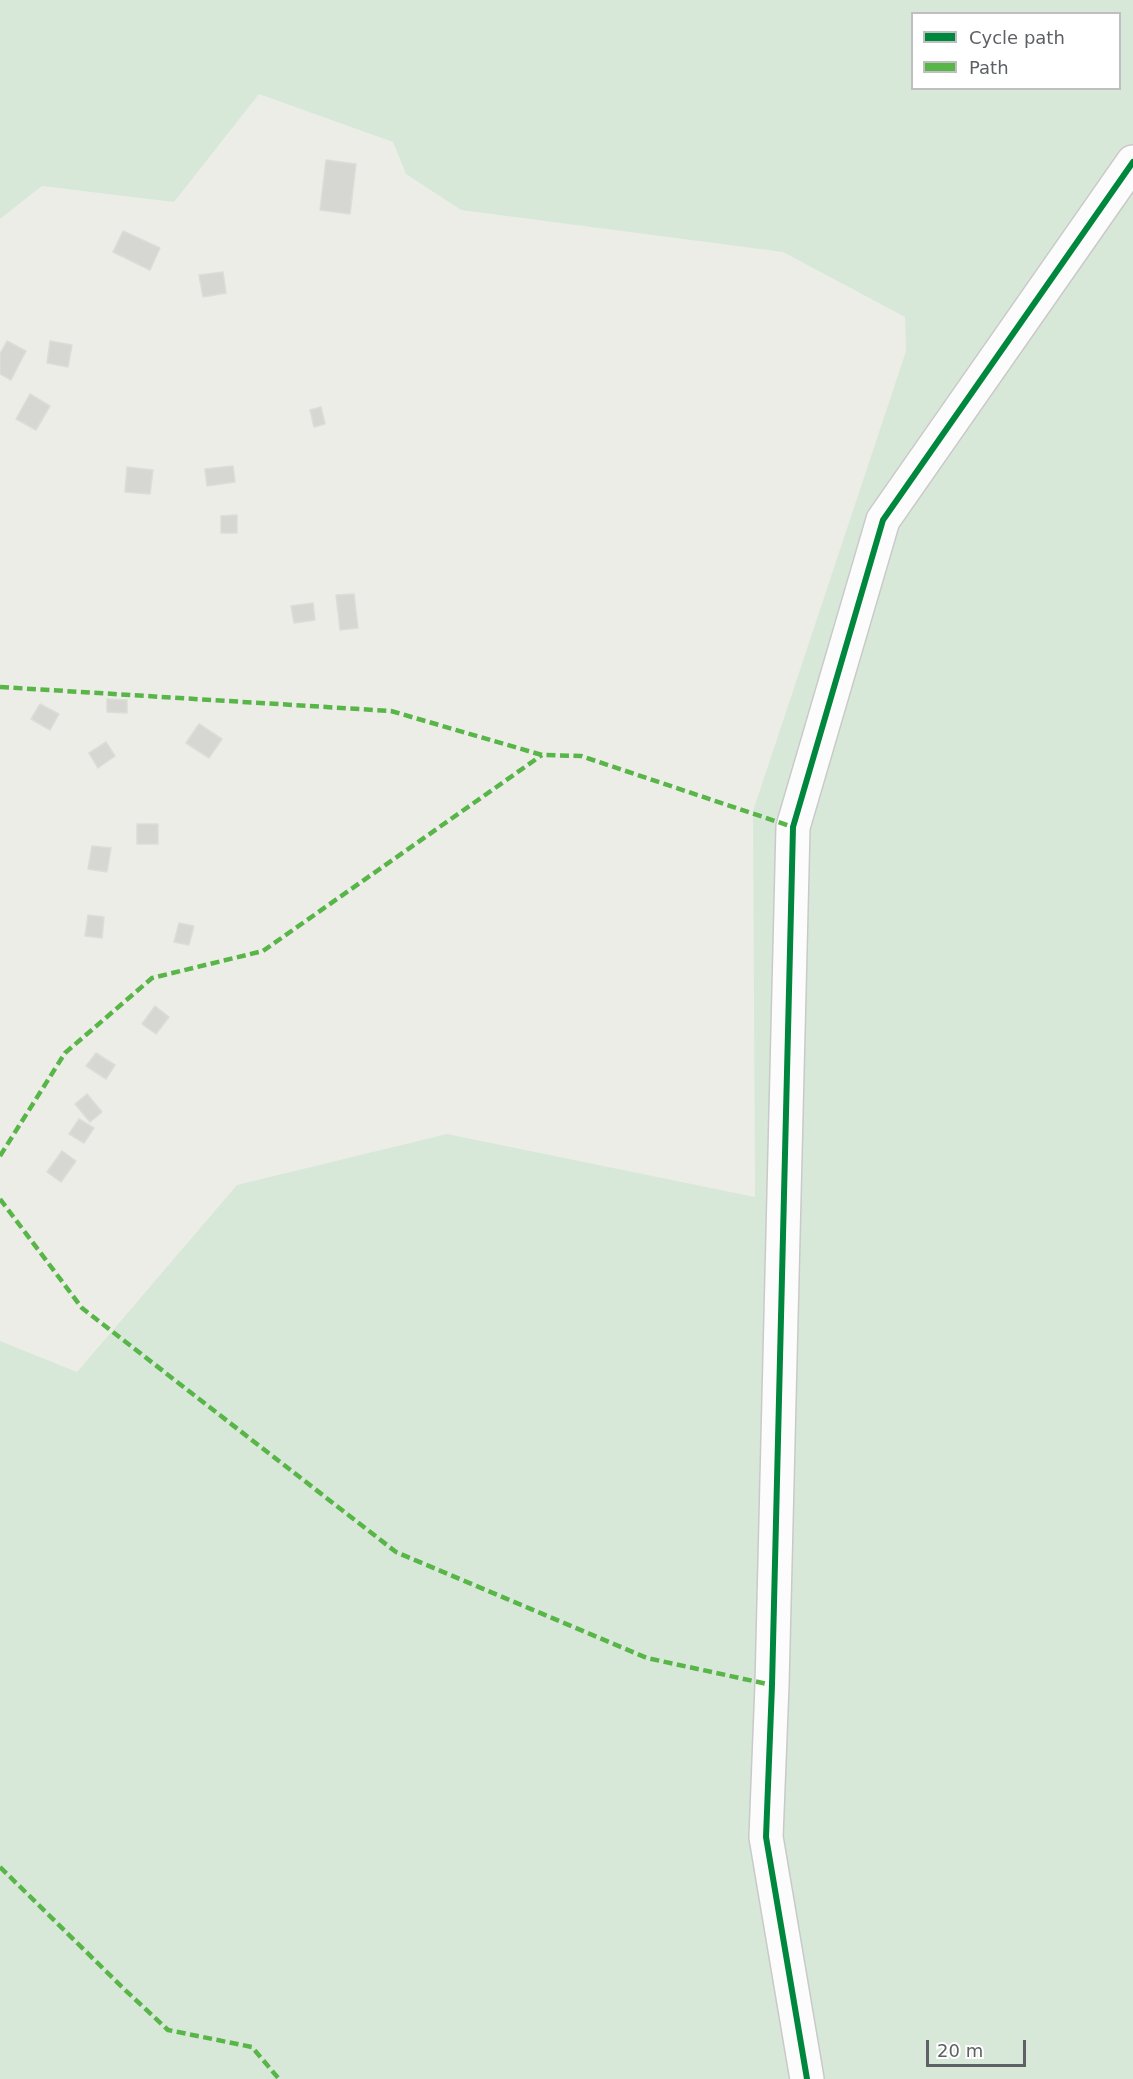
<!DOCTYPE html>
<style>
body{margin:0}
#map{position:relative;width:1133px;height:2079px;overflow:hidden;background:#edede8;font-family:"DejaVu Sans",sans-serif}
canvas{display:block}
.legend{position:absolute;left:911px;top:12px;width:210px;height:78px;box-sizing:border-box;background:#fff;border:2px solid #bfbfc1;margin:0;padding:8px 10px;list-style:none;font-size:18px;color:#5e6065}
.legend li{display:flex;align-items:center;gap:12px;height:30px}
.legend b{width:30px;border:2px solid #bfbfc1}
.scale{position:absolute;left:926px;top:2040px;width:100px;height:27px;box-sizing:border-box;border:3px solid #5e6065;border-top:0;padding-left:8px;font-size:18px;line-height:21px;white-space:nowrap;color:#5e6065;-webkit-text-stroke:4px #fff;paint-order:stroke}
</style>
<div id="map">
<canvas width="1133" height="2079"></canvas>
<ul class="legend">
<li><b style="height:8px;background:#00873e"></b>Cycle path</li>
<li><b style="height:8px;background:#58b548"></b>Path</li>
</ul>
<div class="scale">20 m</div>
</div>
<script>
const c = document.querySelector('canvas').getContext('2d');
c.lineJoin = 'round';
function fillPath(path, color) { c.fillStyle = color; c.fill(path, 'evenodd'); }
function stroke(path, color, width, dash) { c.strokeStyle = color; c.lineWidth = width; c.lineCap = dash ? 'butt' : 'round'; c.setLineDash(dash || []); c.stroke(path); }
fillPath(new Path2D(`
 M0 0H1133V2079H0V1341L77 1372 237 1185 447 1134 755 1197 753 811 906 351 905 317 783 252 461 210 406 174 393 142 259 94 174 202 42 186 0 219ZM912 14H1120V88H912Z`), '#d7e8d8');
const building = new Path2D(`
 M326 160 356 164 350 214 320 210Z
 M123 231 160 248 150 270 113 252Z
 M223 272 226 293 203 297 199 275Z
 M7 341 26 351 11 380 0 374V354Z
 M50 341 72 345 68 367 47 363Z
 M30 394 50 406 36 430 16 419Z
 M321 407 325 424 314 427 310 410Z
 M233 466 235 482 207 486 205 469Z
 M127 467 153 470 150 494 125 492Z
 M237 515V533H221V516Z
 M354 594 358 628 340 630 336 595Z
 M313 603 315 620 294 623 291 606Z
 M107 699 127 700V713L107 712Z
 M40 704 59 714 50 730 31 719Z
 M199 724 222 739 209 758 186 743Z
 M106 742 115 756 98 768 89 753Z
 M137 824H158V844H137Z
 M92 846 111 848 107 872 88 869Z
 M88 915 104 917 102 938 85 936Z
 M179 923 194 926 189 945 174 942Z
 M155 1006 169 1017 156 1034 142 1024Z
 M96 1053 115 1065 106 1079 86 1066Z
 M87 1094 102 1112 90 1122 75 1104Z
 M79 1119 94 1128 84 1143 69 1134Z
 M62 1151 76 1161 61 1182 47 1172Z`);
fillPath(building, '#d6d6d3');
stroke(building, '#dcdcd8', 1.5);
const street = new Path2D(`
 M807 2079 766 1837 772 1685 793 827 883 520 1133 162`);
stroke(street, '#c9c9c9', 36);
stroke(street, '#fcfcfc', 33);
stroke(new Path2D(`
 M0 687 391 711 542 755 581 756 793 827
 M0 1156 65 1053 152 978 263 951 542 755
 M0 1199 82 1308 396 1552 647 1658 772 1685
 M0 1867 124 1989 168 2030 252 2047 279 2079`), '#58b548', 4.5, [9, 4.5]);
stroke(new Path2D(`
 M807 2079 766 1837 772 1685 793 827 883 520 1133 162`), '#00873e', 6);
</script>
